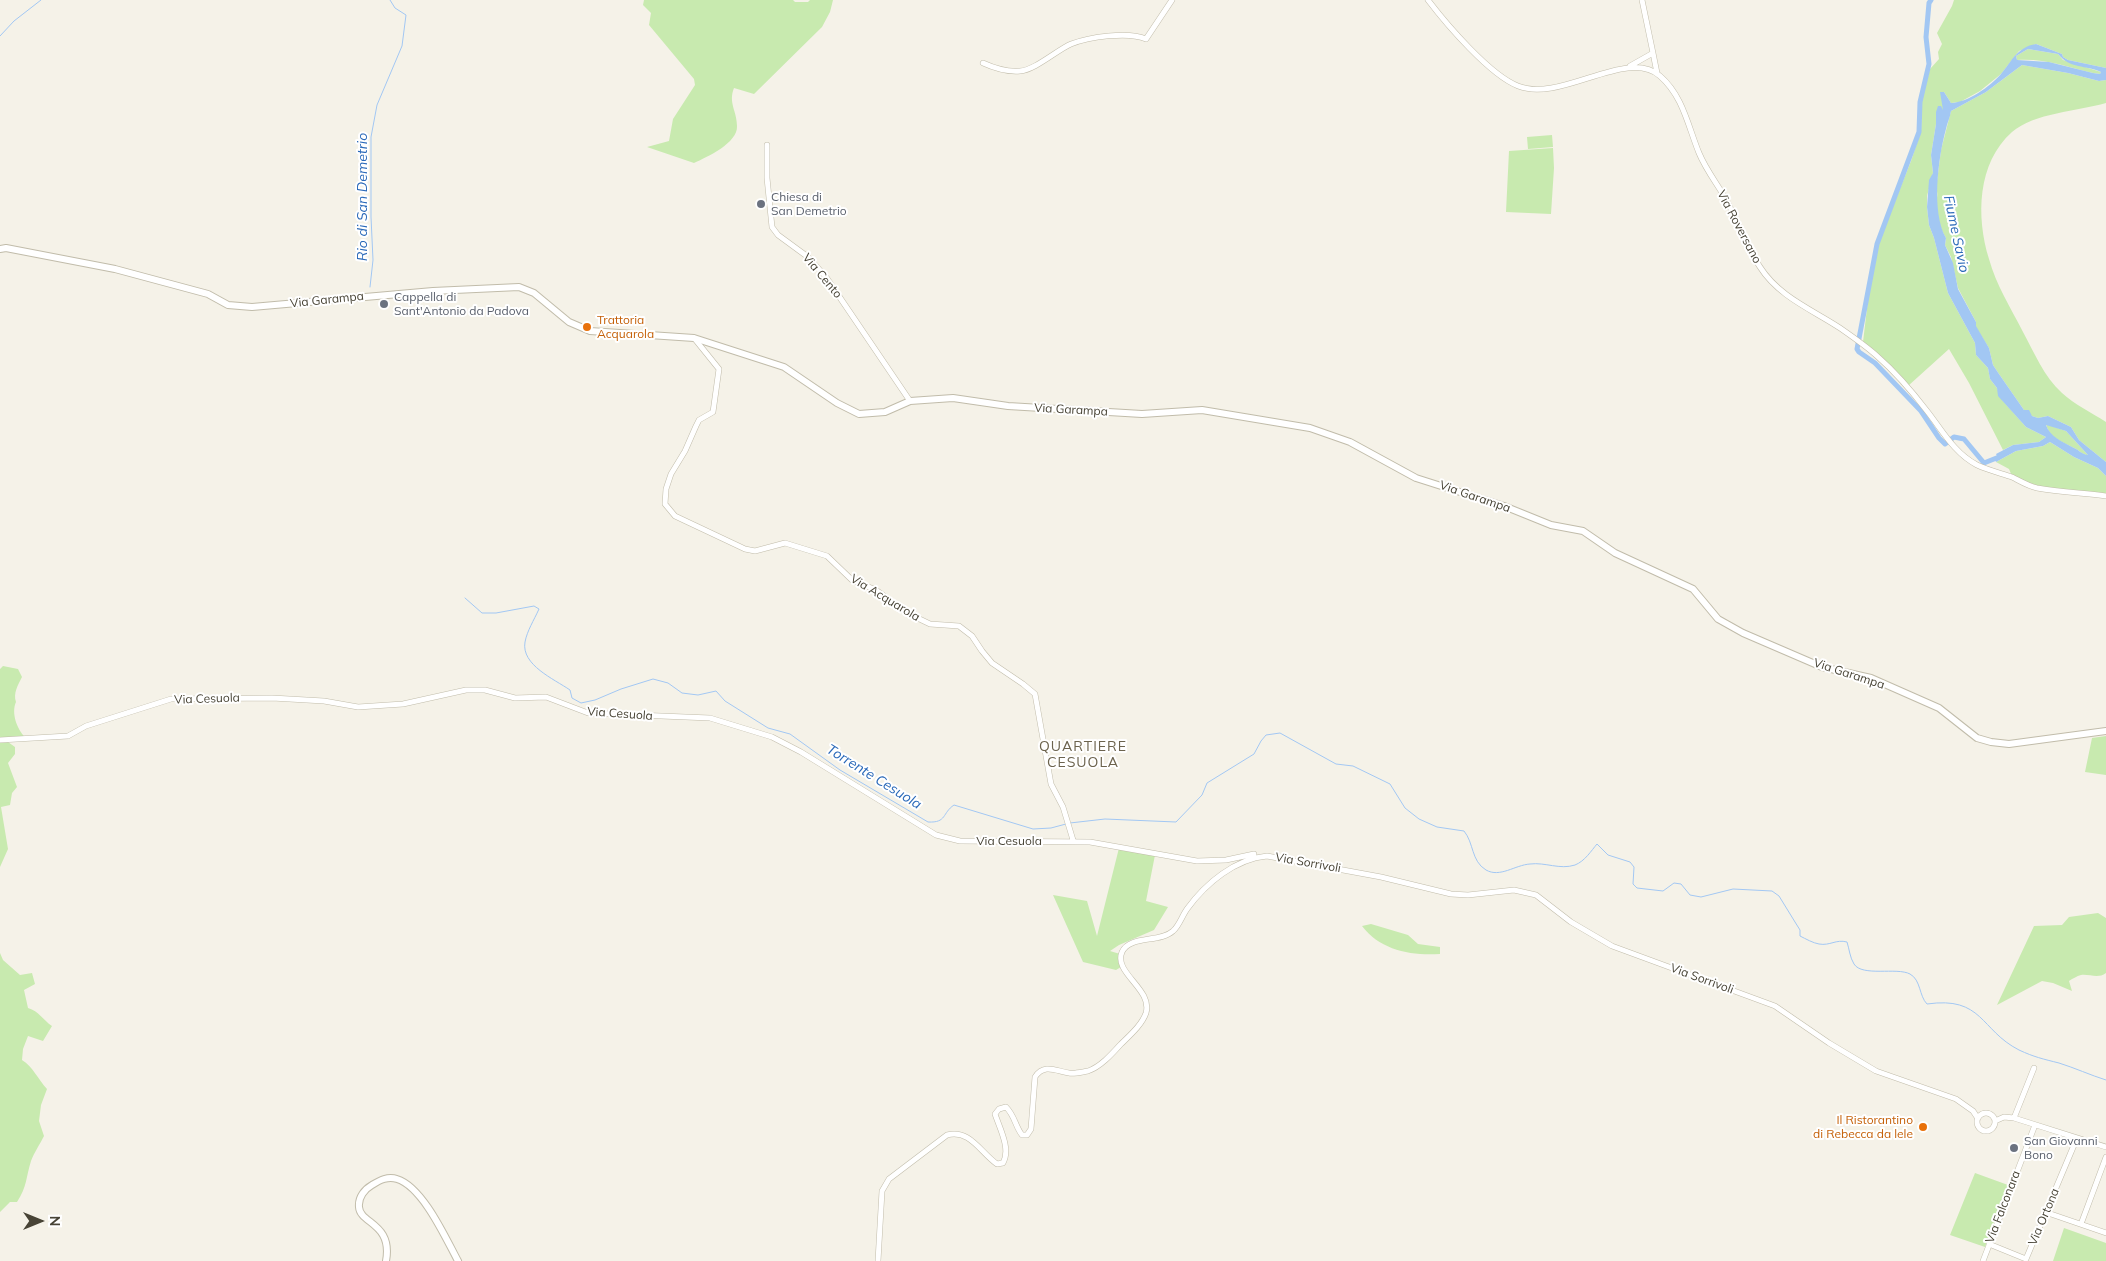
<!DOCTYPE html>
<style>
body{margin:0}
#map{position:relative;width:2106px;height:1261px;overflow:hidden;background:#f5f2e8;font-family:Mulish,sans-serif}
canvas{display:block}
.north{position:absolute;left:15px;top:1196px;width:50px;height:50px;-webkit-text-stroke:4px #fff;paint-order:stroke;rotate:90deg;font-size:14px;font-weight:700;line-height:20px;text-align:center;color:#484436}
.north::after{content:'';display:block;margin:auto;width:18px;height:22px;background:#484436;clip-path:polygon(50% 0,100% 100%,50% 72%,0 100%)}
</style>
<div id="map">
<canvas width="2106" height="1261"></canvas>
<div class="north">N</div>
</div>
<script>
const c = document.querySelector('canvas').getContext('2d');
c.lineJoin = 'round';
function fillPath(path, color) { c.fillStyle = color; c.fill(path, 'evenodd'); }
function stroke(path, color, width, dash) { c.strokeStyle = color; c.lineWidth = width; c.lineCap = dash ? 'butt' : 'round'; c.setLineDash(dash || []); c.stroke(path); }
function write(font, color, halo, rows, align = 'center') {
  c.font = font + ' Mulish,sans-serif'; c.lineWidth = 4; c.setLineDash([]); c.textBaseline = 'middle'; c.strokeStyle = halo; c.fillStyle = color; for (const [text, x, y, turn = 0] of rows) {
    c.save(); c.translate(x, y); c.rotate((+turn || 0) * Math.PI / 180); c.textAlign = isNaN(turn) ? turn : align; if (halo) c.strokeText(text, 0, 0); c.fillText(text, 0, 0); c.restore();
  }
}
fillPath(new Path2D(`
 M644 0H793L795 2H808L810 0H833L830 12 822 27 754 94 734 88C728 103 737 111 737 126 738 143 707 157 694 163L647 147 669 141 673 119 695 85 694 79 649 25 651 13 643 5Z
 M1954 0H2106V68L2068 60 2063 57 2062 54 2036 44 2019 51 2001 74 1980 91 1960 102 1951 103 1944 92 1943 112H1936V124L1931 155 1933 173 1927 196V207L1929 225 1934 238 1948 293 1975 343 1976 355 1988 368 1990 379 1997 388 2003 401 2026 427 2046 437 2039 442 2013 445 2003 450 1969 383 1949 349 1908 386 1863 342 1870 283 1878 244 1911 161 1921 131 1922 99 1930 69 1939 59 1938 52 1942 44 1937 33 1952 6Z
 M2028 49 2058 54 2063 60 2101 72 2100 74 2093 73C2068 67 2043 58 2017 60L2016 56Z
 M2022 65 2068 73 2099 81 2106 80V103C2078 111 2034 113 2012 132 1977 163 1976 217 1989 259 1996 285 2011 308 2023 332 2034 352 2044 377 2062 393 2074 404 2092 413 2106 422V462L2079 440 2071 427 2048 416 2038 418 2032 416 2024 410 1999 374 1993 365 1989 348 1975 326 1976 322 1958 288 1951 257 1945 245 1946 238C1940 228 1937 217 1936 205 1936 199 1939 195 1936 189L1941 150 1951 111 1986 92Z
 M1552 135 1553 147 1528 149 1527 137Z
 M1553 148 1554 168 1551 214 1506 212 1509 151Z
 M2046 424 2066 431 2089 456C2082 454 2080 451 2074 448 2063 442 2049 438 2046 424Z
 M2050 442 2074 457 2098 468 2106 476V495L2035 486 2012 476 2009 469 1996 462 2016 451 2043 446Z
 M3 666 18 669 22 677C18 685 13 693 16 702 11 713 17 729 25 737L0 739V669Z
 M2106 736V775L2085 772 2092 738Z
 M8 742 15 747V754L8 763 17 787 12 793 10 805 1 807 8 849 0 867V743Z
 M1119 848 1155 855 1146 901 1168 907 1154 930 1119 945 1110 951 1120 954 1121 967 1116 970 1083 962 1053 895 1087 901 1097 936Z
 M2098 913 2106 918V973C2098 979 2090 974 2081 975 2077 976 2072 979 2069 981L2072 991 2053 983 2042 981 1997 1005 2034 926 2062 925 2069 917Z
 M1371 924 1408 935 1418 944 1440 947V954C1411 956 1380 950 1362 926Z
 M0 953 3 960 20 975 32 973 35 984 24 990 28 1008C39 1011 43 1020 52 1026L43 1041 28 1036 23 1049 22 1060C33 1067 38 1079 47 1089L41 1105 39 1121 44 1136C40 1144 34 1153 31 1161 26 1177 27 1187 17 1202H10L0 1212Z
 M1975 1173 2008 1185 1985 1247 1950 1235Z
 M2064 1228 2106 1243V1261H2053Z`), '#c8eaaf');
fillPath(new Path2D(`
 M2036 44 2062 54 2063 57 2068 60 2106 68V80L2099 81 2068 73 2022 65 1986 92 1951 111C1950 118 1947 123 1946 129 1938 158 1931 212 1946 238L1945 245 1953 263 1958 289 1976 322V326L1989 348 1993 365 1999 374 2024 410H2029L2032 416 2038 418 2048 416 2071 427 2079 440 2106 462V476L2098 468 2074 457 2050 442 2043 446 2016 451 1996 462 1994 458 1997 456 1996 454 2013 445 2039 442 2046 437 2026 427 1998 396 1997 388 1990 379 1988 368 1976 355 1975 343 1948 293 1934 238 1929 225 1927 207 1929 180 1933 173 1931 155 1936 124V112L1938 106H1941L1943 110 1940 92H1944L1951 103C1969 102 1989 87 2001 74 2012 61 2017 47 2036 44ZM2028 49 2058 54C2070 69 2086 65 2101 72L2100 74 2093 73 2049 62 2017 60 2016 56ZM2046 425 2066 431 2088 455C2081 454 2079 450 2074 448 2063 442 2050 437 2046 425Z`), '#a2c7f3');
stroke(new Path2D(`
 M0 36 14 21 41 0
 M370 287 373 260 371 217V137L377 105 402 46 406 15 395 8 390 0
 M465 598 482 613H496L534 606 539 609C534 620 527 631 525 642 521 665 554 679 570 690L572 698 581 703 595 700 621 689 653 679 668 683 682 693 698 695 716 691 725 701 768 728 790 734 840 770 928 822C947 823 942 813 954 805L1033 829 1051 828 1066 824
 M1070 823 1105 819 1176 822 1202 795 1207 783 1254 754 1261 741 1266 735 1280 733 1336 764 1353 766 1390 784 1405 808 1419 819 1437 827 1464 831C1474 843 1471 861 1486 870 1500 878 1515 865 1530 864 1545 862 1560 870 1575 865 1585 861 1591 851 1597 844L1608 855 1630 862 1634 867 1633 884 1637 888 1663 891 1674 883 1681 884 1690 895 1701 897 1733 889 1772 891 1779 896 1795 922 1800 930V936C1806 939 1813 943 1819 944 1830 946 1836 939 1847 942 1849 948 1850 958 1854 964 1862 977 1897 967 1910 974 1921 980 1919 996 1927 1004 1983 996 1980 1030 2019 1050 2034 1057 2043 1059 2059 1063 2075 1068 2090 1075 2106 1080`), '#a2c7f3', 1);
stroke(new Path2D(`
 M1931 0 1929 3 1926 37 1929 64 1920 102 1919 132 1877 244 1857 349 1859 352 1875 363 1921 411 1939 438 1945 444 1954 437 1964 439 1984 463 1999 457`), '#a2c7f3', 5);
const minor = new Path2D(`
 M1428 0C1447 25 1490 75 1518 86 1561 103 1627 47 1660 76 1683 96 1688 126 1699 153 1706 170 1718 185 1727 201 1738 223 1747 247 1760 267 1779 297 1813 310 1840 328 1853 337 1866 346 1877 356 1893 370 1914 394 1927 411 1942 430 1954 453 1977 465 1988 470 2000 473 2012 477 2020 481 2028 486 2037 488 2060 492 2083 493 2106 496
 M1653 53 1657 73
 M983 63C994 68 1008 72 1020 71 1035 70 1057 50 1071 44 1089 37 1128 31 1146 39L1172 0
 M1630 66 1653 53 1642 0
 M767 145V178L772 227 778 235 808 257 826 277 910 401
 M694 338 719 369 713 412 699 420 696 426 685 451 671 474 666 489 665 504 675 516 745 549 755 551 785 543 827 556 852 580 876 590 907 613 930 624 959 626 972 636 982 651 992 663 1023 684 1035 694 1051 784 1063 807 1073 840
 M0 740 68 736 86 726 171 699 272 698 324 701 358 707 403 704 466 690H485L515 698 546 697 588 713 710 718 772 737 801 752 936 835 960 841 1090 842 1197 861 1226 860 1254 854
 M1977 1122a9 9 0 1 1 18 0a9 9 0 1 1-18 0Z
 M2014 1118 2034 1068
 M1995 1121 2004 1117 2014 1118 2106 1147
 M2045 1212 2106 1233
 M2081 1224 2106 1157
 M1989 1244 2026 1259 2077 1138
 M878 1261 882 1191 889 1179 947 1135C970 1129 980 1152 997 1164L1003 1163C1011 1149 1000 1129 995 1114L999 1109 1006 1107C1015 1116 1015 1126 1022 1135H1027L1031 1129 1035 1077C1044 1063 1056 1071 1069 1073 1074 1074 1082 1072 1088 1071 1100 1067 1111 1055 1120 1045 1129 1036 1142 1025 1146 1013 1153 989 1113 973 1122 952 1130 935 1160 943 1173 931 1179 926 1182 916 1187 909 1206 883 1235 859 1267 856L1381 877 1451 894 1468 895 1514 890 1536 895 1571 922 1612 946 1775 1006 1829 1043 1876 1071 1956 1099 1973 1111 1977 1117
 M1983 1261 2035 1125`);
const tertiary = new Path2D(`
 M0 249 6 248 115 269 208 294 228 305 252 307 433 291 519 287 534 293 569 322 590 331 694 338 784 367 837 403 859 414 885 412 910 401 953 398 1008 406 1142 414 1202 410 1310 428 1350 442 1416 478 1504 506 1551 525 1583 531 1615 553 1693 589 1718 619 1743 633 1822 667 1871 678 1939 708 1977 738 1991 742 2009 744 2106 731
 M386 1261C393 1223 360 1224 359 1207 358 1197 365 1189 372 1185 380 1180 388 1176 397 1179 423 1187 446 1239 458 1261`);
stroke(minor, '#c1bcaa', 6);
stroke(tertiary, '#c1bcaa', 8);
stroke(minor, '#fff', 5);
stroke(tertiary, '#fff', 6);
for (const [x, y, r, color] of [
 [761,204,5,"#6b7280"],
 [384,304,5,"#6b7280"],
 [587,327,5,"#e8710a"],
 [1923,1127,5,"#e8710a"],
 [2014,1148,5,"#6b7280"]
]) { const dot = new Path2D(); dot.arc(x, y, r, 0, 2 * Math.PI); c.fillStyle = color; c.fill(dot); stroke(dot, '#fff', 2); }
write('12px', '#5b616d', '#fff', [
 ["Chiesa di",771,197],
 ["San Demetrio",771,211],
 ["Cappella di",394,297],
 ["Sant'Antonio da Padova",394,311],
 ["San Giovanni",2024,1141],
 ["Bono",2024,1155]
], 'left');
write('12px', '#484436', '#fff', [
 ["Via Roversano",1739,227,62],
 ["Via Cento",822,276,50],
 ["Via Garampa",327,300,-6],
 ["Via Garampa",1071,410,3],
 ["Via Garampa",1475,497,19],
 ["Via Acquarola",885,598,31],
 ["Via Garampa",1849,674,18],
 ["Via Cesuola",207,699,-2],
 ["Via Cesuola",620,714,4],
 ["Via Cesuola",1009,841],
 ["Via Sorrivoli",1308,863,10],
 ["Via Sorrivoli",1702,979,20],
 ["Via Falconara",2003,1207,-69],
 ["Via Ortona",2044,1217,-67]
]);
write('12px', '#c56008', '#fff', [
 ["Trattoria",597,320],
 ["Acquarola",597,334],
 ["Il Ristorantino",1913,1120,"right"],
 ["di Rebecca da lele",1913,1134,"right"]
], 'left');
write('italic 14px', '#2a69b9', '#fff', [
 ["Rio di San Demetrio",363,197,-90],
 ["Fiume Savio",1956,234,78],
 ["Torrente Cesuola",874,777,32]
]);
c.letterSpacing = '1px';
write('14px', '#6c634d', '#fff', [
 ["QUARTIERE",1083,747],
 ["CESUOLA",1083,763]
]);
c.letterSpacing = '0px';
</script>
